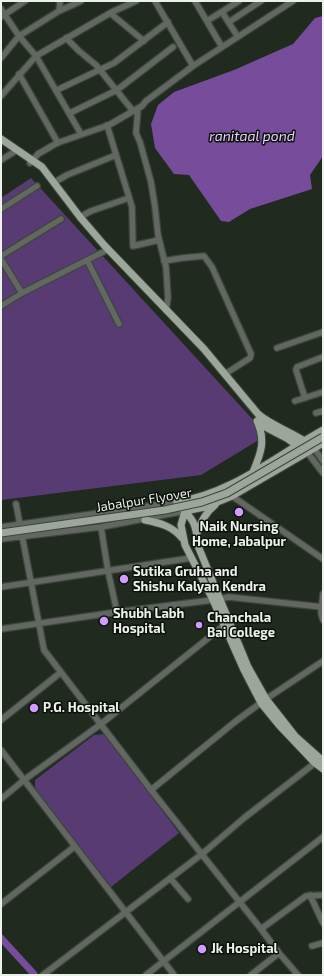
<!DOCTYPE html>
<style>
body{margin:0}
#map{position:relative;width:324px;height:976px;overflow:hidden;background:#212a1f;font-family:"Exo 2",sans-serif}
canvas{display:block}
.frame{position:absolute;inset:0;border:2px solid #ecf2eb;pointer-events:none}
</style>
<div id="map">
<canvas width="324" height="976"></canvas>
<div class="frame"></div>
</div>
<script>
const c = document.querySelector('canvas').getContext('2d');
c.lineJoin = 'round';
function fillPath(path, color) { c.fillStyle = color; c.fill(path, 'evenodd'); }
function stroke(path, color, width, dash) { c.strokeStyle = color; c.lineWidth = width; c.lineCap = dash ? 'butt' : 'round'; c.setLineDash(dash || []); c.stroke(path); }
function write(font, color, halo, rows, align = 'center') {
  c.font = font + ' "Exo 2",sans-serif'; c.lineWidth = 3; c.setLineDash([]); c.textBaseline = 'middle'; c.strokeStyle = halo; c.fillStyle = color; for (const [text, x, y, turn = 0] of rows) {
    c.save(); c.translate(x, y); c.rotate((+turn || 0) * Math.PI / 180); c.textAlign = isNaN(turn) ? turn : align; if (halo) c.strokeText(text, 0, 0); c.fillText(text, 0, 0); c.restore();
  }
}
fillPath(new Path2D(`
 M31 178 267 435 201 475 1 500V198Z
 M104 734 179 833 111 887 35 789V780L94 735Z`), '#593b73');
fillPath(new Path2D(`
 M323 16V156L310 175 312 189 250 209 229 222 221 221 189 175 174 174 155 148 151 124 158 105 174 92 234 70 293 44 315 18Z`), '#764c9b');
stroke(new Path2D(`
 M1 938 34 974`), '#764c9b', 7);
const minor = new Path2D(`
 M155 1 193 66
 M195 1 222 47
 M1 9 19 36 36 56 81 134
 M59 11 81 1
 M222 12 238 37
 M110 13 144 41
 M1 17 25 1
 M207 21 239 1
 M229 22 261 1
 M66 38 79 51 96 65 133 111
 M1 58 19 36 59 11 60 3 59 1
 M19 74 58 143
 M57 90 114 63 168 22
 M1 96 36 56 112 12 136 1
 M138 108 136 133 140 142 151 182 155 207 158 235 166 267 168 298 166 310
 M70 113 117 90 173 47
 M107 125 132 207 133 246 159 240
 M1 160 14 152
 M30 163 38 154 57 143 109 125 142 106 146 101 193 66 293 1
 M55 182 67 175 116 155
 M1 209 37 186
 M80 217 91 211 129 198
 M1 256 61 219
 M1 259 22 293
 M87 260 119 324
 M164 261 182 258 204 256 212 267 251 354 250 358 225 374
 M1 306 22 293 105 251
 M277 348 323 332
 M305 398 296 370 297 367 323 357
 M295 401 323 392
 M316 413 323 411
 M314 448 323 461
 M307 452 323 473
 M232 496 323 559
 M16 504 44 650 151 790 261 929 279 953 298 975
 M1 527 177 502
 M101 527 108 571 117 612
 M1 539 101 527 185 511
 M1 587 191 558
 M323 594 321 613 323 620
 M219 599 229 597 322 607
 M1 629 117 612 213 600
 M1 720 60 673
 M1 750 174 975
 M151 790 236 721 266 699 323 661
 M1 799 24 780 101 724 227 623
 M170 878 188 899
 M310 895 323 923
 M1 904 74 847
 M261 929 306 896 323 895
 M312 946 323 943
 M43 975 202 854 244 818 315 763
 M146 975 323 837
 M251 975 279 953`);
const major = new Path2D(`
 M1 139 42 167 80 217 104 245 204 349 258 414C274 428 297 433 314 448
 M259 420 267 428 288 439 307 452
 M253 472C261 453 266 441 257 421
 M192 500 185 511 181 525 185 545 213 600 244 670 261 703 279 725 315 763 323 769
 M177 502C193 520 196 521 198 546L248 667 266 699 295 736 323 761
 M177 502C233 493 274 457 323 430
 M185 511 205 507 232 496 323 443
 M145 520C160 523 172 526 182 538
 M197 533C202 521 205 513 215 505`);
stroke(minor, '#3d463c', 8);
stroke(major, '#3d463c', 9);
stroke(minor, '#626761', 5.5);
stroke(major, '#9ca69a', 7);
const majorBridge = new Path2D(`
 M1 533 165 510 202 502 227 493 323 437`);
stroke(majorBridge, '#3d463c', 9, []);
stroke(majorBridge, '#9ca69a', 7);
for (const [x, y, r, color] of [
 [239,512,5,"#d09dff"],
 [124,579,5,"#d09dff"],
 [104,621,5,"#d09dff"],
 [199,625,4,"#d09dff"],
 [34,708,5,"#d09dff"],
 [202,949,5,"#d09dff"]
]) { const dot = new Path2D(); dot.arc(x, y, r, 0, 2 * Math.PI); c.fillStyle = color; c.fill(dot); stroke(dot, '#0d110c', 1.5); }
write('13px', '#ecf2eb', '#0d110c', [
 ["Jabalpur Flyover",144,500,-9]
]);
write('bold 13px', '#ecf2eb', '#0d110c', [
 ["Naik Nursing",239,527,"center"],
 ["Home, Jabalpur",239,542,"center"],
 ["Sutika Gruha and",133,572],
 ["Shishu Kalyan Kendra",133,587],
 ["Shubh Labh",113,614],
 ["Hospital",113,629],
 ["Chanchala",207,618],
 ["Bai College",207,633],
 ["P.G. Hospital",43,708],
 ["Jk Hospital",211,949]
], 'left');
write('italic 14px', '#e6d1fc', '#0d110c', [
 ["ranitaal pond",252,136]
]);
</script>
